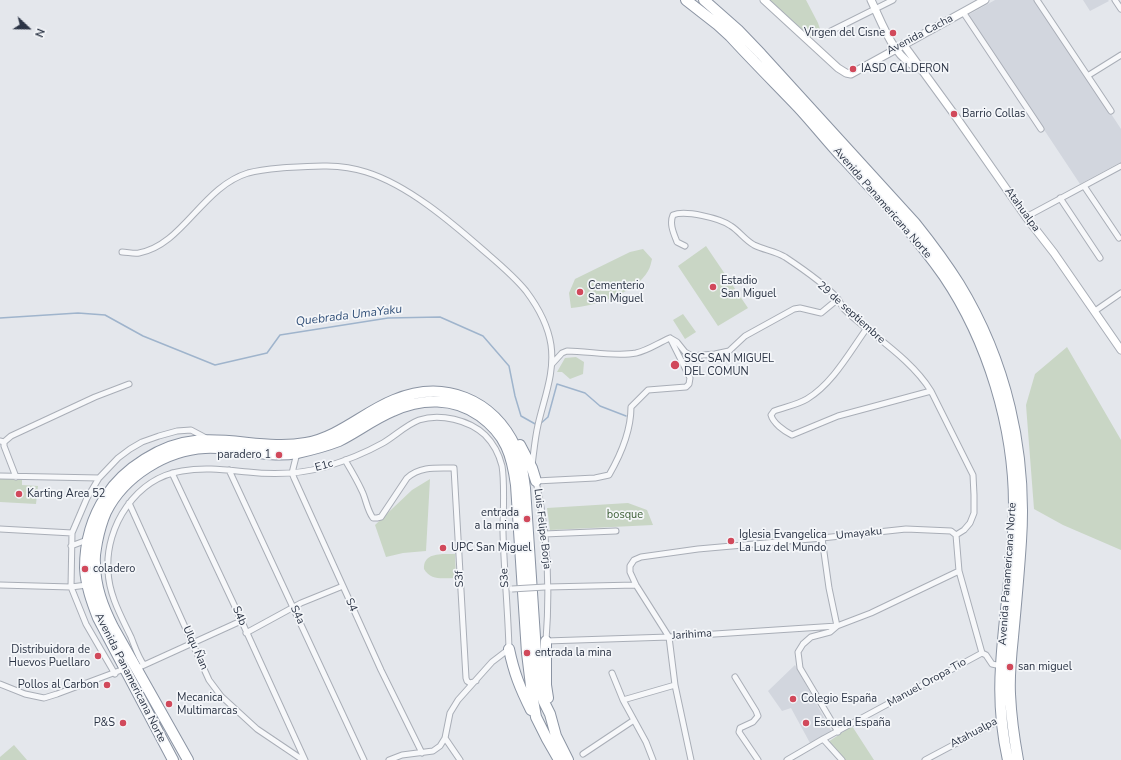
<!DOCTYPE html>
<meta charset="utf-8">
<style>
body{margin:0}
#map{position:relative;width:1121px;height:760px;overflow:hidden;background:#e4e7ec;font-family:"Nunito Sans",sans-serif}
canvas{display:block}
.north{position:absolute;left:8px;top:8px;width:40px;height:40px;-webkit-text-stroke:3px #f4f6f9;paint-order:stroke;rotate:112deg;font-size:11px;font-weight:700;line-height:16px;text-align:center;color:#2b3445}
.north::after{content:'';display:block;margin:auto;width:14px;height:18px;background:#2b3445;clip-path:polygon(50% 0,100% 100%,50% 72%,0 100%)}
</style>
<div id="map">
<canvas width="1121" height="760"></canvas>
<div class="north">N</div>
</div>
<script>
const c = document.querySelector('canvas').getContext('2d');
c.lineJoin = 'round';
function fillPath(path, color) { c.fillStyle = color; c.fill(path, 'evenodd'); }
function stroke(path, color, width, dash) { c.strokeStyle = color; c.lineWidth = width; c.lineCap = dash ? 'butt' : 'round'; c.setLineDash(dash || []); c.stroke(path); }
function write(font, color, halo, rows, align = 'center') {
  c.font = font + ' "Nunito Sans",sans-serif'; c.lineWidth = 3.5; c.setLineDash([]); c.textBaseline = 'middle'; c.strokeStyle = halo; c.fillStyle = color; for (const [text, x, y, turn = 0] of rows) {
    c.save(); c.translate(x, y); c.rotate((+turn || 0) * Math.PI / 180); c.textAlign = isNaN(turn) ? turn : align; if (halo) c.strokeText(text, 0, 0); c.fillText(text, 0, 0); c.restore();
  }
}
fillPath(new Path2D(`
 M995 0H1036L1121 129V162L1080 184 968 15Z
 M1083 0H1108L1109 1 1090 11Z
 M795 665 832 732 810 743 791 708 782 711 768 691Z`), '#d2d6de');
fillPath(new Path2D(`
 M766 0H806L818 23 821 32 810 40Z
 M706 246 748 308 718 326 678 266Z
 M643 249 652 259C651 263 650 268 648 271 636 293 595 306 571 308L569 293 575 279 630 252Z
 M683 314 696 332 685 339 673 320Z
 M1067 347 1121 440V550L1063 525 1034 509 1026 405 1035 374Z
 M576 357 584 362 583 374 570 379 562 372H557L565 358Z
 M0 478 22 480V485L38 486 36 504 0 502Z
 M430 479 426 551 403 553 386 557 375 525 412 490Z
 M628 503 647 510 653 525 550 530 547 508Z
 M455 554 456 578C443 578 431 581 424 569 423 552 442 554 455 554Z
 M852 726 874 760H844L828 742Z
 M14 745 27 760H0V757Z`), '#c9d6c5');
stroke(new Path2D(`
 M0 318 78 313 105 315 143 336 215 365 267 353 280 335 388 318 440 317 483 336 509 366 515 396 521 416 537 425
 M540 424 548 417 557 384 585 393 600 406 626 416`), '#9fb4cc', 1.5);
const street = new Path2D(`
 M1037 0 1111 111
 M1115 0 1121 9
 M963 12 1041 129
 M823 35 893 0
 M1089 75 1121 55
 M1084 186 1119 238
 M1060 198 1100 258
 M1026 217 1121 166
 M685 246 677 242C674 234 669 224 673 215 685 210 720 218 731 226 739 231 745 240 754 245 764 250 775 251 785 257 800 267 826 285 837 298 840 301 841 305 844 309 847 312 851 316 855 319 881 341 913 362 931 391L973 475 974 495V513L970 523 964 530 956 535
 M122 252C127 252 134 254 139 253 183 245 202 187 248 173 259 170 270 169 281 168 309 166 339 163 366 172 408 185 451 222 483 250 498 263 514 276 526 291 538 307 548 325 551 345 555 373 544 398 538 425 535 438 534 451 532 465
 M1095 311 1121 293
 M867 328C849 353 833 383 807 399 797 405 784 407 774 411L771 415C773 423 784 431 792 435L838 416 931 391
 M552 364 562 353 567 351C588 351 616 357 636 353 649 350 658 343 670 338L677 342 685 352 692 356 715 354 729 351 745 336 794 309 800 308 821 313 838 299
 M0 441 4 442 11 436 95 397 129 384
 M4 442V446L16 477
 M297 453 292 473 294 478 381 670 422 753
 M345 460C351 470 357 480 362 491 366 499 367 510 373 518H377L381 517 407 478C420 466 437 468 454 468L466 678 467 681 470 683 476 681
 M229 470 364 760
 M172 473 237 611 305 760
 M0 476 99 478
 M129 503 209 680 221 696 257 729 303 760
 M0 529 72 533
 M544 534 616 531
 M71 546 87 540
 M0 585 71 587 87 585
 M547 587 636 585
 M246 633 301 603 343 586
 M546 641C550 588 548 534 536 481L595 478 609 475C620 456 631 430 631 407L648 390 686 387 689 384 690 378 670 338
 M546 641 669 637 837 626 829 588 822 538
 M982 653 986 655 992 664 1001 666
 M144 665C138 657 135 647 131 637 121 616 109 595 108 571 105 526 136 478 182 471 205 467 226 470 248 472 274 475 300 474 325 467 345 461 365 453 383 443 395 436 406 425 419 420 440 413 469 420 485 435 493 443 499 454 502 466 505 484 503 512 503 532 504 571 508 610 509 649L492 662 458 700 450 713 445 738 440 746 433 751 402 755 389 760
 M142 666 241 621
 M612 673 623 700 646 742 653 760
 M115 674 86 624 71 587 72 533 87 498 99 478 118 458 130 449 142 442 159 436 177 431 191 430 208 439
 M735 677 756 711 758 716 753 722 740 728 739 732 758 760
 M0 684 25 694 44 698 57 694 124 669
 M623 700 675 685
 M838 732 800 668 798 652 803 644 811 637 830 632 837 626 871 613 959 571
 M445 738 460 760
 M823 739 842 760
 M583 754 634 720
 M691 760 675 685 669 637 636 585 630 572V566L634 560 641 557 698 549 822 538 906 529 951 531 956 535 959 571 982 653
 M787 760 823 739 982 653
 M925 760 1002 719`);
const secondary = new Path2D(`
 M764 0 838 68 846 73 851 74 985 0
 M871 0C883 25 894 60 922 70
 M903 44 954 114 1026 217 1054 253 1121 350`);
const highway = new Path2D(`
 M686 0 718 25 730 36C752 60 775 83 798 107 813 123 827 141 842 157 877 195 914 233 944 276 988 341 1014 427 1014 505 1014 559 1004 612 1001 666 999 697 1001 729 1008 760
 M704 0 738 30 761 54 915 223C931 243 946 263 959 284 1006 361 1027 451 1021 541 1019 573 1016 605 1013 637 1011 656 1009 675 1010 694 1011 716 1014 738 1018 760
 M520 445 532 468 536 481
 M546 641V685L548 698
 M509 649C514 673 520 688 531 710
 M173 760 98 618C92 602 86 586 85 568 85 543 92 517 106 496 124 468 162 444 195 441 232 437 269 450 306 443 339 437 364 412 394 400 444 379 493 399 516 448 522 460 523 474 525 488L538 682 544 702 550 714 556 736 568 760
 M188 760 113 627C103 607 95 587 95 563 94 556 96 549 97 542 99 532 102 521 106 512 124 476 166 450 205 448 236 446 267 459 297 453 311 450 326 446 339 441 357 432 374 419 393 411 421 398 454 397 480 416 506 435 512 455 516 485L527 653 532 694 536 717 547 739 559 760`);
stroke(street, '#a9aeb7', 7);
stroke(secondary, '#a9aeb7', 9);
stroke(highway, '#8b94a3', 12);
stroke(street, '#f7f8fa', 5);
stroke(secondary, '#fff', 7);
stroke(highway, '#fff', 10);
const streetBridge = new Path2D(`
 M512 589 545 587`);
stroke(streetBridge, '#a9aeb7', 7, []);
stroke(streetBridge, '#f7f8fa', 5);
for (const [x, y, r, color] of [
 [893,33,4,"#d1495b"],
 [853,69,4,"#d1495b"],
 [954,114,4,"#d1495b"],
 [713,287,4,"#d1495b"],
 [580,292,4,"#d1495b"],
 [675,365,5,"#d1495b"],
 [279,455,4,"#d1495b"],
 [19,494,4,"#d1495b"],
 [527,519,4,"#d1495b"],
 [731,541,4,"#d1495b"],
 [443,548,4,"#d1495b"],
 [85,569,4,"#d1495b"],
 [527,653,4,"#d1495b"],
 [98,656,4,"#d1495b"],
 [1010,667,4,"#d1495b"],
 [107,685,4,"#d1495b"],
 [793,699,4,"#d1495b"],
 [169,704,4,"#d1495b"],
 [123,723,4,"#d1495b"],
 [806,723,4,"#d1495b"]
]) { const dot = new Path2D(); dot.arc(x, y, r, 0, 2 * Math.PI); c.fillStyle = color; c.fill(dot); stroke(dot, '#f4f6f9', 1.5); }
write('11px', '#2b3445', '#f4f6f9', [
 ["Virgen del Cisne",885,33,"right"],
 ["IASD CALDERON",861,69],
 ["Barrio Collas",962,114],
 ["Estadio",721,281],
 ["San Miguel",721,294],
 ["Cementerio",588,286],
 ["San Miguel",588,299],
 ["SSC SAN MIGUEL",684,359],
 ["DEL COMUN",684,372],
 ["paradero 1",271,455,"right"],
 ["Karting Area 52",27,494],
 ["entrada",519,513,"right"],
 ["a la mina",519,526,"right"],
 ["Iglesia Evangelica",739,535],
 ["La Luz del Mundo",739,548],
 ["UPC San Miguel",451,548],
 ["coladero",93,569],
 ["Distribuidora de",90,650,"right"],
 ["Huevos Puellaro",90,663,"right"],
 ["entrada la mina",535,653],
 ["san miguel",1018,667],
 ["Pollos al Carbon",99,685,"right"],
 ["Mecanica",177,698],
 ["Multimarcas",177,711],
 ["Colegio España",801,699],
 ["P&S",115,723,"right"],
 ["Escuela España",814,723]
], 'left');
write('11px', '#2b3445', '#f4f6f9', [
 ["Avenida Cacha",920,35,-28],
 ["Avenida Panamericana Norte",882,203,49],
 ["Atahualpa",1022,210,54],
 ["29 de septiembre",851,313,42],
 ["E1c",324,466,-15],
 ["Luis Felipe Borja",542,529,83],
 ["Umayaku",859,534,-6],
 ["Avenida Panamericana Norte",1008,574,-86],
 ["S3e",505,578,-93],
 ["S3f",460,579,-93],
 ["S4",351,605,66],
 ["S4a",297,615,65],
 ["S4b",239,616,67],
 ["Jarihima",692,635,-4],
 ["Ulqu Ñan",195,648,66],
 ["Avenida Panamericana Norte",130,678,63],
 ["Manuel Oropa Tio",927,683,-29],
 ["Atahualpa",974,733,-28]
]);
write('11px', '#3f6138', '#f4f6f9', [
 ["bosque",625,515]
]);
write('italic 12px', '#34527a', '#f4f6f9', [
 ["Quebrada UmaYaku",349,316,-7]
]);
</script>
